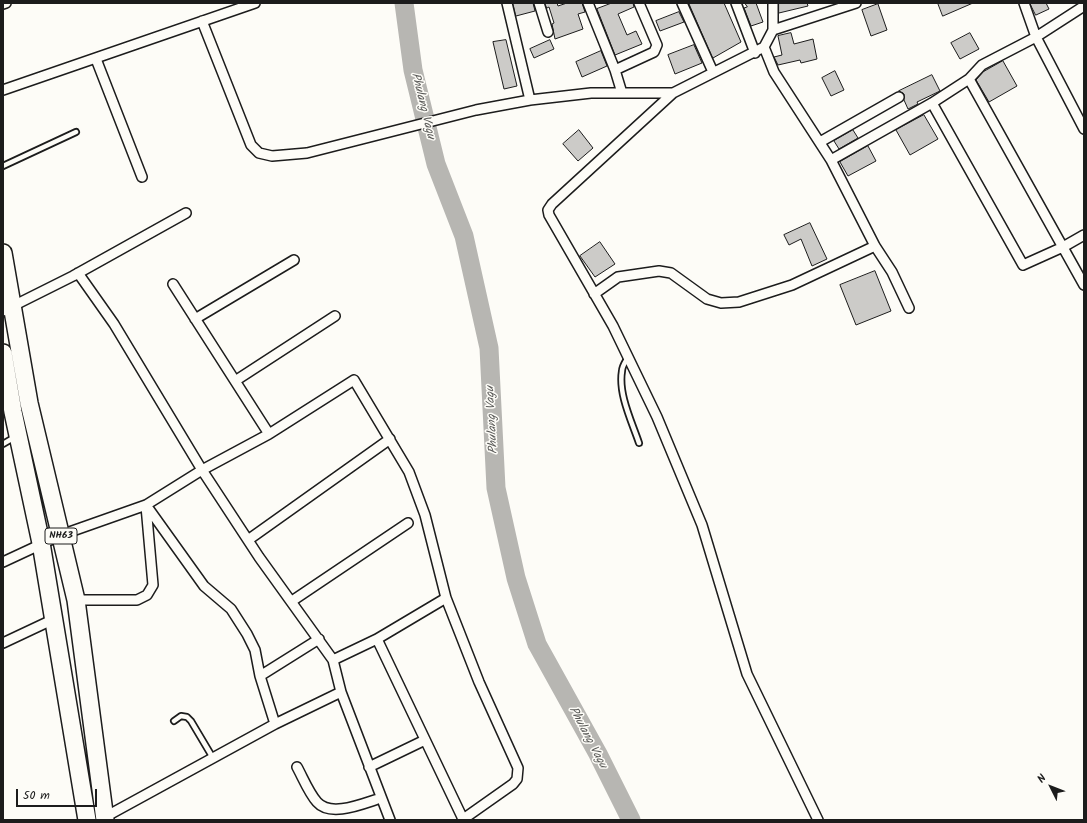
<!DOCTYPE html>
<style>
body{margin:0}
#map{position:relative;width:1087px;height:823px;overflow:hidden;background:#fdfcf7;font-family:Kalam,sans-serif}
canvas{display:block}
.frame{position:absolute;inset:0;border:4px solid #1c1c1c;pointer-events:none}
.north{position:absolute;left:1031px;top:767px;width:40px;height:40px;-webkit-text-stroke:3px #fdfcf7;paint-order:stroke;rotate:312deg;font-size:11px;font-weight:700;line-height:16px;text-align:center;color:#1c1c1c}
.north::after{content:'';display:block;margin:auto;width:14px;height:18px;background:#1c1c1c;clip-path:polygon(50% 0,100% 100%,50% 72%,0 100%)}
.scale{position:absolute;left:16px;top:789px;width:81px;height:18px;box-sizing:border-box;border:2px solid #1c1c1c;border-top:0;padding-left:5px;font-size:12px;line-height:14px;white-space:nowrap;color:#1c1c1c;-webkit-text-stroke:3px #fdfcf7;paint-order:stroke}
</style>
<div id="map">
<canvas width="1087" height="823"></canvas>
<div class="frame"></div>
<div class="north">N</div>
<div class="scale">50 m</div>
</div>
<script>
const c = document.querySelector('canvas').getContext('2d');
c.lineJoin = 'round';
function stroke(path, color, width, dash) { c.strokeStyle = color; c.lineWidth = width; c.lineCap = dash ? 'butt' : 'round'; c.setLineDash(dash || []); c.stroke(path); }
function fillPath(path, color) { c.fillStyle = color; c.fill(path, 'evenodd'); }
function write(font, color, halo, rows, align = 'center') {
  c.font = font + ' Kalam,sans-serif'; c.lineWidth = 3; c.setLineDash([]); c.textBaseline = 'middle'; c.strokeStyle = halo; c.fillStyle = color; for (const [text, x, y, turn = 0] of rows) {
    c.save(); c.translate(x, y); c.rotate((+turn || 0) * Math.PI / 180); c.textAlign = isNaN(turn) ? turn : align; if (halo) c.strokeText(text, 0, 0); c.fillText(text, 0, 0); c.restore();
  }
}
stroke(new Path2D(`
 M404 3 413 70 436 164 464 236 489 348 496 488 516 578 537 644 598 754 631 820`), '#b7b6b2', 19);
const building = new Path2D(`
 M513 3H533L535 11 516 16Z
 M545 3H557L558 6 567 3H582L585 12 578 14 583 29 555 39 552 24 554 23 549 7 547 8Z
 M612 3H633L634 7 618 14 627 35 636 31 642 44 615 55 597 9Z
 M689 3H724L741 42 713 58Z
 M745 3H756L763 22 751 26 744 8 747 7Z
 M779 3H807L808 6 779 13Z
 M938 3H973L943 16Z
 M1030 3H1046L1049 9 1036 15Z
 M878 4 887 30 871 36 862 10Z
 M679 12 684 22 660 31 656 21Z
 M791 33 794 44 813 39 817 59 801 63 800 60 778 65 774 57 782 55 778 36Z
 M970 33 979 49 960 59 951 43Z
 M506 40 517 86 504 89 493 42Z
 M550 40 554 49 534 58 530 49Z
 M694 45 702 63 675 74 668 55Z
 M601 51 607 66 582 77 576 62Z
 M1003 61 1017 86 989 102 976 80 983 72Z
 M835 71 844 90 831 96 822 78Z
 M932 75 940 91 917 102 918 104 908 109 904 100V94L899 91Z
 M924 115 938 139 910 155 896 130Z
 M579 130 593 148 578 161 563 144Z
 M853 130 858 138 839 149 834 141Z
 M868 146 876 161 848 176 840 162Z
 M810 223 827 259 812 266 801 239 789 245 784 235Z
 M600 242 615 264 595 277 580 256Z
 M875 271 891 311 856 325 840 285Z`);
fillPath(building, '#cccbc8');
stroke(building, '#1c1c1c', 1);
const lane = new Path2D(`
 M3 166 76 132
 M628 357C626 361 622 366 622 371 618 394 632 422 639 443
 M3 444 15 437
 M174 721 181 716 187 717 191 721 213 758`);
const street = new Path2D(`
 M507 3 530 100
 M539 3 548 32
 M588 3 615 70 622 93
 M682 3 713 72
 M736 3 755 53
 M1024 3 1036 37 1084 129
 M3 4 6 3
 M202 21 251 145 259 153 272 156 307 153 476 110 530 100 591 93H673L764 47 773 30 856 3
 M773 30V3
 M764 47 774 72 831 160 932 103 969 79 982 65 1036 37 1084 6
 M96 59 142 177
 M615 70 654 52 657 45 639 3
 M969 79 1084 285
 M3 90 255 3
 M673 93 552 204 548 210 549 215 613 326 657 417 702 525 747 674 818 820
 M932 103 1023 265 1063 247 1084 235
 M820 142 899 97
 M831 160 875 246 892 272 909 308
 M78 273 114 324 202 470 269 434 354 380 409 472 425 515 446 598 479 682 518 768 517 779 513 784 462 820
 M173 284 269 434
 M594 294 618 277 659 271 671 273 707 299 721 303 739 302 792 285 875 246
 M3 311 73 276 186 213
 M195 319 294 260
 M235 381 335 316
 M146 505 204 586 231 609 247 634 255 650 260 676 275 724
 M248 540 390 439
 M3 562 61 535 146 505 202 470 259 557 333 660 341 692
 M76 600H137L147 595 153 585 146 506
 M292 601 408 523
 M377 639 463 819
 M3 643 54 619
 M333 660 377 639 446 598
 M260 676 319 639
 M297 767C303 778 309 793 317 802 331 818 364 803 381 798
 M369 767 425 740
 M105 817 275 724 341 692 390 820`);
const highway = new Path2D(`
 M3 253 29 403 76 600 105 820
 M3 353 13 412 41 543 87 820`);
stroke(lane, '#1c1c1c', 8);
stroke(street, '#1c1c1c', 12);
stroke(highway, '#1c1c1c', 20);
stroke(lane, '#fdfcf7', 4.5);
stroke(street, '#fdfcf7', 9);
stroke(highway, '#fdfcf7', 17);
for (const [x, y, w] of [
 [61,536,32]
]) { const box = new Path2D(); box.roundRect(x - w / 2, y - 8, w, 16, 3); c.fillStyle = '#fdfcf7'; c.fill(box); stroke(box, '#1c1c1c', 1); }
write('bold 10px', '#1c1c1c', null, [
 ["NH63",61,536]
]);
write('italic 12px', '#5a5a58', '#fdfcf7', [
 ["Phulang Vagu",422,106,76],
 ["Phulang Vagu",493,420,-93],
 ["Phulang Vagu",587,738,62]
]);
</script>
